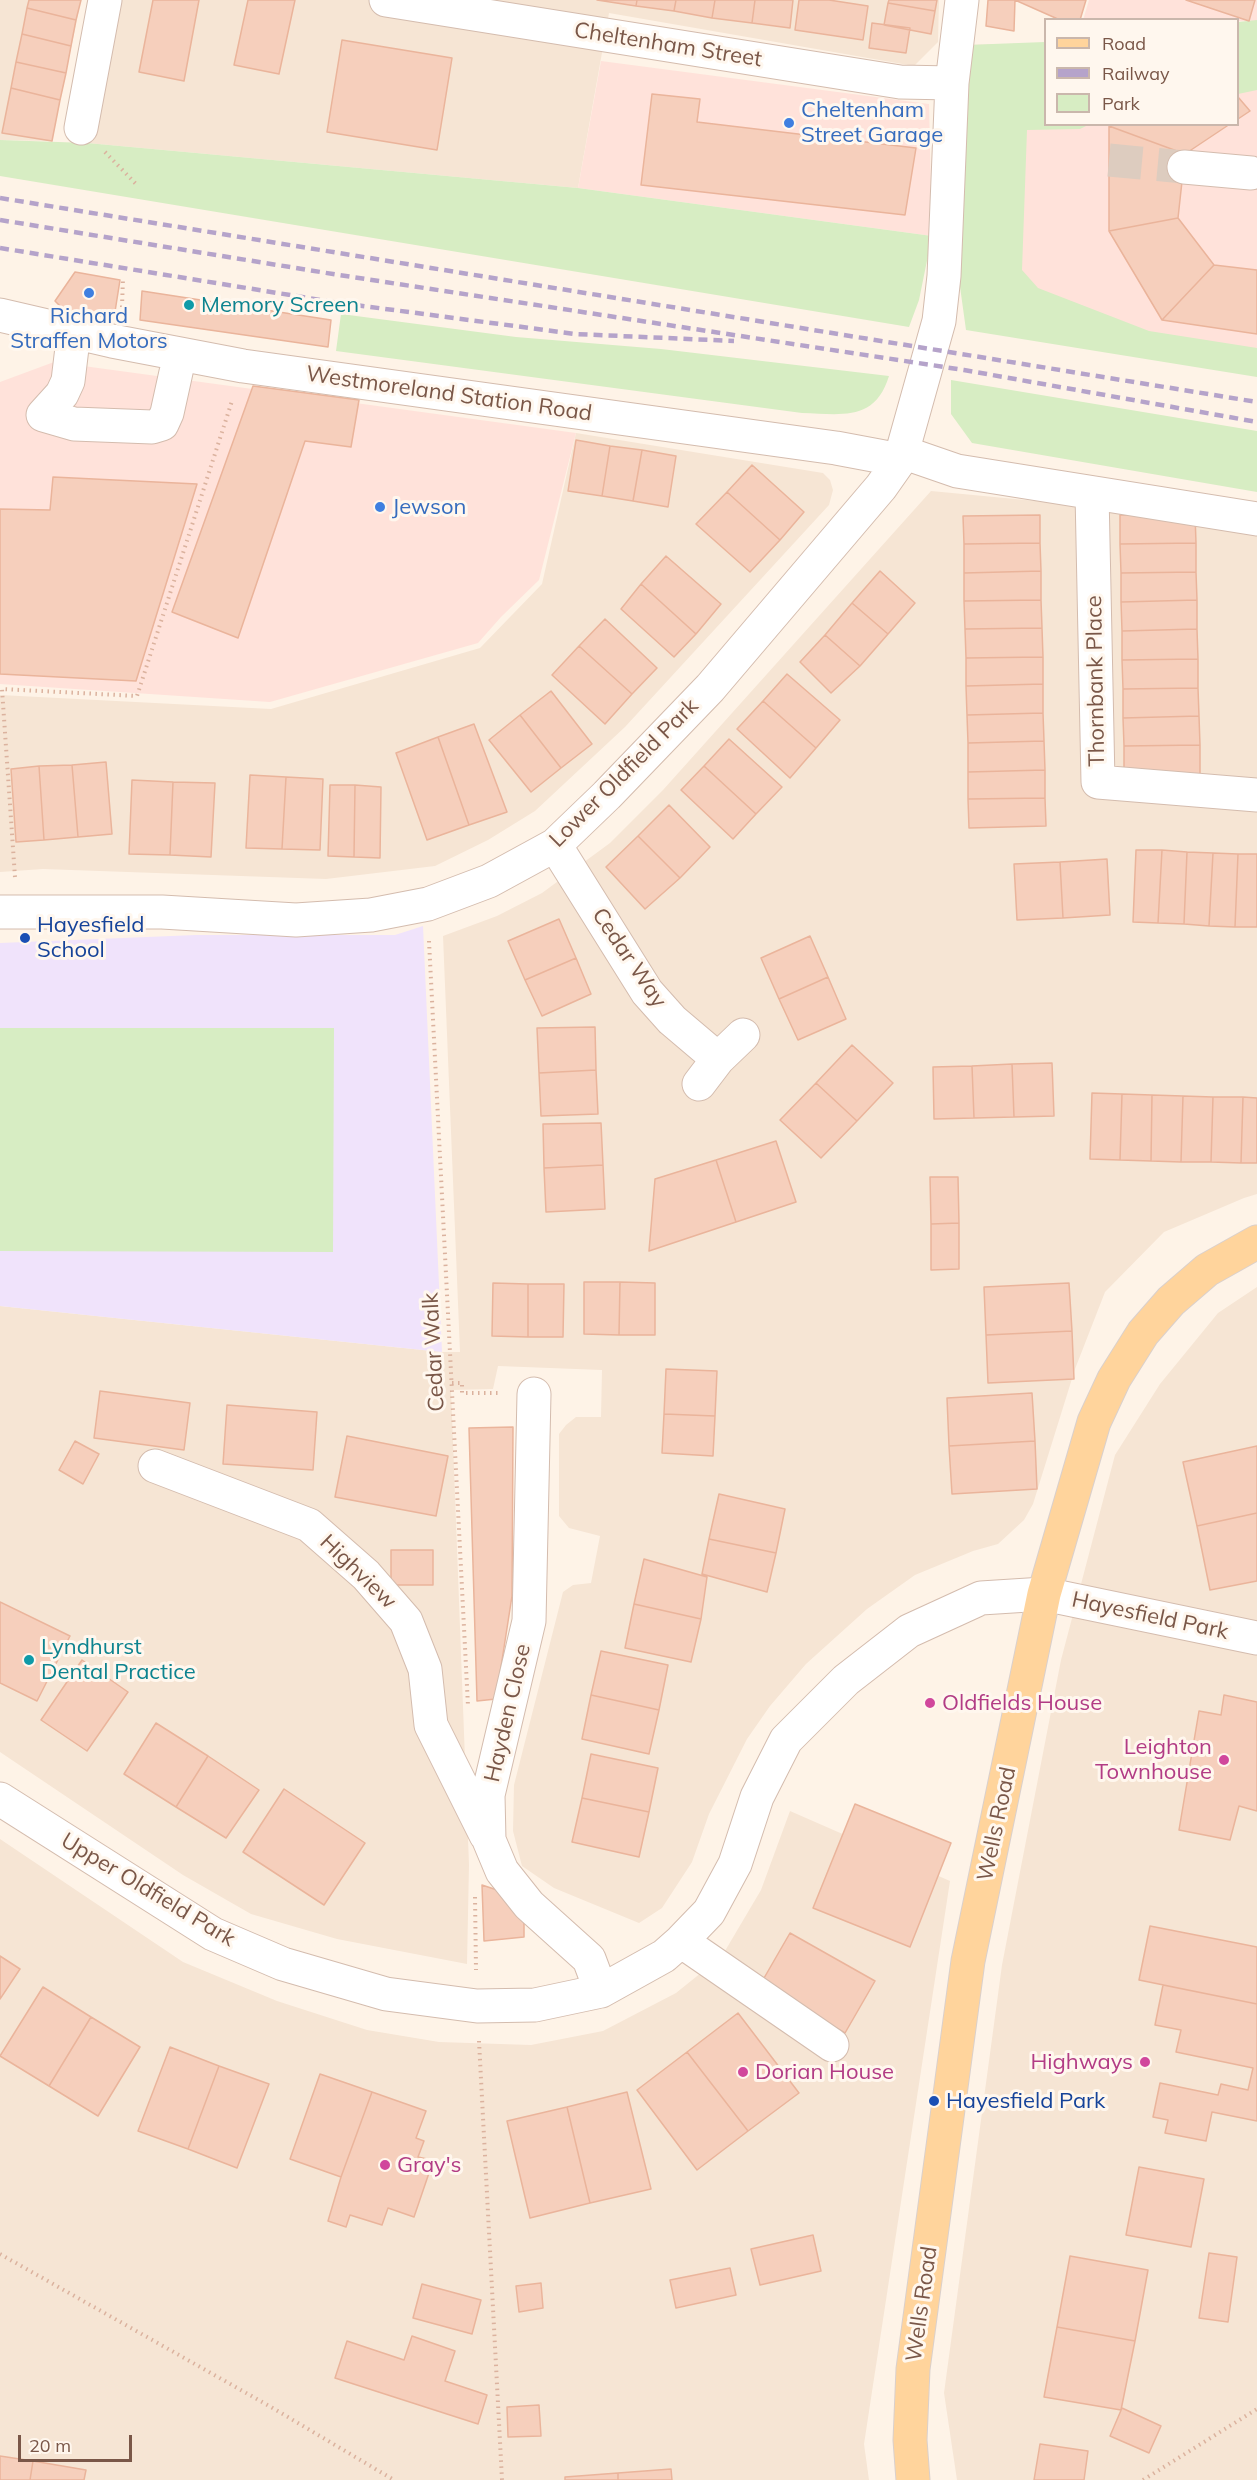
<!DOCTYPE html>
<style>
body{margin:0}
#map{position:relative;width:1257px;height:2480px;overflow:hidden;background:#fef3e7;font-family:Mulish,sans-serif}
canvas{display:block}
.legend{position:absolute;left:1044px;top:18px;width:195px;height:108px;box-sizing:border-box;background:#fff7ee;border:2px solid #cab7ac;margin:0;padding:8px 10px;list-style:none;font-size:18px;color:#7a5748}
.legend li{display:flex;align-items:center;gap:12px;height:30px}
.legend b{width:30px;border:2px solid #cab7ac}
.scale{position:absolute;left:18px;top:2435px;width:114px;height:27px;box-sizing:border-box;border:3px solid #7a5748;border-top:0;padding-left:8px;font-size:18px;line-height:21px;white-space:nowrap;color:#7a5748;-webkit-text-stroke:4px #fff7ee;paint-order:stroke}
</style>
<div id="map">
<canvas width="1257" height="2480"></canvas>
<ul class="legend">
<li><b style="height:8px;background:#ffd49c"></b>Road</li>
<li><b style="height:8px;background:#b5a3ca"></b>Railway</li>
<li><b style="height:16px;background:#d7edc3"></b>Park</li>
</ul>
<div class="scale">20 m</div>
</div>
<script>
const c = document.querySelector('canvas').getContext('2d');
c.lineJoin = 'round';
function fillPath(path, color) { c.fillStyle = color; c.fill(path, 'evenodd'); }
function stroke(path, color, width, dash) { c.strokeStyle = color; c.lineWidth = width; c.lineCap = dash ? 'butt' : 'round'; c.setLineDash(dash || []); c.stroke(path); }
function write(font, color, halo, rows, align = 'center') {
  c.font = font + ' Mulish,sans-serif'; c.lineWidth = 6; c.setLineDash([]); c.textBaseline = 'middle'; c.strokeStyle = halo; c.fillStyle = color; for (const [text, x, y, turn = 0] of rows) {
    c.save(); c.translate(x, y); c.rotate((+turn || 0) * Math.PI / 180); c.textAlign = isNaN(turn) ? turn : align; if (halo) c.strokeText(text, 0, 0); c.fillText(text, 0, 0); c.restore();
  }
}
fillPath(new Path2D(`
 M0 0H81L52 141 0 140Z
 M118 0H939L938 42 914 66 609 13 578 188 87 143Z
 M576 433 823 473 830 480 833 490 829 505 625 727 535 811 488 840 435 866 326 879 43 869 0 872V695L271 709 480 648 542 584Z
 M931 491 1257 522V1194L1244 1198 1164 1232 1105 1292 1075 1369 1033 1504 1024 1520 998 1544 973 1551 915 1575 867 1609 806 1664 770 1706 747 1739 709 1814 692 1862 662 1908 639 1923 554 1888 522 1866 513 1831 514 1785 563 1592 573 1585 591 1583 600 1536 569 1528 559 1516V1434L566 1425 576 1417H601L602 1370 498 1366 493 1389 451 1390 469 1865 467 1964 337 1939 251 1914 183 1875 0 1752V1306L442 1352H460L443 936 497 916 542 893 610 843 663 790Z
 M1257 1287V2480H957L944 2393 1002 1965 1061 1660 1115 1455 1160 1384 1218 1313Z
 M790 1811 950 1881 864 2444 869 2480H0V1839L183 1962 277 2001 367 2030 439 2042 531 2045 603 2031 676 1993 722 1956 761 1890Z`), '#f6e5d4');
fillPath(new Path2D(`
 M1089 0H1257V21L1083 20Z
 M1238 38H1257V354L1020 306 966 45 1045 43 1046 124H1238Z
 M601 61 929 104 932 236 578 188Z
 M54 362 576 433 539 580 501 617 478 643 270 702 0 684V382Z`), '#ffe2da');
fillPath(new Path2D(`
 M423 926 442 1352 0 1306V943L196 935H395Z`), '#f0e3fb');
fillPath(new Path2D(`
 M1257 20V90L1238 94V22Z
 M1045 42 1046 124 1088 125 1080 129 1027 130 1022 270 1038 288 1149 331 1257 348V377L966 330 957 265 966 45Z
 M0 140 87 143 578 188 932 236 919 300 909 327 0 176Z
 M341 314 516 337 661 349 889 376C875 422 841 414 802 413L336 351Z
 M951 380 1257 431V492L972 443 951 414Z
 M0 1028H334L333 1252 0 1251Z`), '#d7edc3');
const building = new Path2D(`
 M29 0H81L76 20 27 8Z
 M153 0H199L184 81 139 72Z
 M248 0H295L279 74 234 65Z
 M597 0H637L636 6Z
 M637 0H676L674 11 636 6Z
 M676 0H715L712 18 674 11Z
 M715 0H755L752 23 712 18Z
 M755 0H793L790 28 752 23Z
 M799 0H829L868 6 863 40 795 30Z
 M889 0H937L935 11 888 3Z
 M988 0H1086L1080 20H1060L1015 0 1014 31 986 26Z
 M1186 0H1255L1249 21Z
 M888 3 935 11 931 34 884 25Z
 M27 8 76 20 71 46 22 34Z
 M872 23 910 28 906 53 869 48Z
 M22 34 71 46 66 73 16 62Z
 M342 40 452 58 437 150 327 132Z
 M16 62 66 73 60 100 11 88Z
 M11 88 60 100 52 141 2 133Z
 M652 94 700 99 697 122 916 148 905 215 641 185Z
 M1238 97 1250 111 1238 119Z
 M1112 124H1230L1185 154 1109 126Z
 M1109 126 1185 154 1178 218 1109 231Z
 M1178 218 1214 265 1162 320 1109 231Z
 M1214 265 1257 270V334L1162 320Z
 M75 272 120 280 114 318 66 312 55 301Z
 M142 291 331 320 328 347 140 320Z
 M253 386 359 400 351 447 305 441 238 638 172 612Z
 M576 440 610 446 602 496 568 491Z
 M610 446 642 450 633 501 602 496Z
 M642 450 676 456 668 507 633 501Z
 M752 465 804 512 780 540 727 492Z
 M53 477 197 484 136 681 0 674V509L50 510Z
 M727 492 780 540 750 572 696 524Z
 M1195 514 1196 543 1120 544V515Z
 M1040 515V543L964 544 963 516Z
 M1040 543 1041 571 964 573V544Z
 M1196 543V572L1121 573 1120 544Z
 M666 556 721 604 696 634 641 584Z
 M880 571 915 603 888 634 852 603Z
 M1041 571V600L964 601V573Z
 M1196 572 1197 600 1121 602V573Z
 M641 584 696 634 674 657 621 609Z
 M1041 600 1042 628 965 629 964 601Z
 M1197 600V629L1122 631 1121 602Z
 M852 603 888 634 860 666 825 635Z
 M605 619 657 668 632 694 579 646Z
 M1042 628 1043 657 966 658 965 629Z
 M1197 629 1198 659 1122 660V631Z
 M825 635 860 666 831 693 800 662Z
 M579 646 632 694 605 724 552 675Z
 M1043 657V684L966 686V658Z
 M1198 659V688L1123 689 1122 660Z
 M787 674 840 720 816 748 763 701Z
 M1043 684V713L967 715 966 686Z
 M1198 688 1199 716 1123 718V689Z
 M551 691 592 744 561 768 520 715Z
 M763 701 816 748 790 778 737 729Z
 M1043 713 1044 741 968 743 967 715Z
 M520 715 561 768 531 792 489 740Z
 M1199 716 1200 745 1124 746 1123 718Z
 M474 724 507 812 469 825 438 737Z
 M438 737 469 825 427 840 396 753Z
 M729 739 782 787 756 814 704 766Z
 M1044 741 1045 770 968 772V743Z
 M1200 745V774L1124 775V746Z
 M106 762 112 834 78 837 72 765Z
 M72 765 78 837 44 840 39 766Z
 M39 766 44 840 16 842 11 769Z
 M704 766 756 814 733 839 681 790Z
 M1045 770V798L968 799V772Z
 M250 775 286 777 282 849 246 848Z
 M286 777 323 779 320 850 282 849Z
 M132 780 173 782 170 855 129 854Z
 M173 782 215 783 211 857 170 855Z
 M330 785H355L354 857 328 856Z
 M355 785 381 787 380 858 354 857Z
 M1045 798 1046 826 969 828 968 799Z
 M669 805 710 847 680 878 638 836Z
 M638 836 680 878 645 909 606 867Z
 M1136 850H1162L1158 923 1133 922Z
 M1162 850 1187 852 1184 924 1158 923Z
 M1187 852 1213 853 1209 926 1184 924Z
 M1213 853 1238 854 1235 927 1209 926Z
 M1238 854H1257V927H1235Z
 M1107 859 1110 915 1063 918 1060 862Z
 M1060 862 1063 918 1017 920 1014 864Z
 M559 919 576 958 525 980 508 941Z
 M810 936 828 977 779 999 761 958Z
 M576 958 591 994 542 1016 525 980Z
 M828 977 846 1019 798 1040 779 999Z
 M595 1027 596 1070 539 1073 537 1028Z
 M852 1045 893 1083 857 1121 816 1083Z
 M1052 1063 1054 1116 1014 1117 1012 1064Z
 M1012 1064 1014 1117 974 1118 972 1066Z
 M972 1066 974 1118 934 1119 933 1067Z
 M596 1070 598 1114 541 1116 539 1073Z
 M816 1083 857 1121 821 1158 780 1120Z
 M1092 1093 1122 1094 1120 1160 1090 1159Z
 M1122 1094 1152 1095 1151 1161 1120 1160Z
 M1152 1095 1183 1096 1181 1162 1151 1161Z
 M1183 1096 1213 1097 1211 1162H1181Z
 M1213 1097H1243L1241 1163 1211 1162Z
 M1243 1097 1257 1098V1163H1241Z
 M601 1123 603 1165 544 1168 543 1124Z
 M776 1141 796 1202 736 1222 716 1160Z
 M716 1160 736 1222 649 1251 655 1179Z
 M603 1165 605 1209 546 1212 544 1168Z
 M930 1177H958L959 1223 931 1224Z
 M959 1223V1269L931 1270V1224Z
 M584 1282H620L619 1335 584 1334Z
 M620 1282 655 1283V1335H619Z
 M493 1283 528 1284V1337L492 1336Z
 M1069 1283 1072 1331 986 1335 984 1287Z
 M528 1284H564L563 1337H528Z
 M1072 1331 1074 1379 988 1383 986 1335Z
 M666 1369 717 1371 715 1416 664 1414Z
 M100 1391 190 1403 184 1450 94 1438Z
 M1032 1393 1035 1441 949 1446 947 1398Z
 M227 1405 317 1412 313 1470 223 1464Z
 M664 1414 715 1416 713 1456 662 1453Z
 M513 1427 512 1596 496 1699 477 1701 469 1428Z
 M347 1436 448 1456 436 1516 335 1497Z
 M75 1441 99 1454 83 1484 59 1470Z
 M1035 1441 1037 1489 952 1494 949 1446Z
 M1257 1446V1513L1197 1526 1183 1462Z
 M719 1494 785 1509 776 1553 709 1539Z
 M1257 1513V1581L1210 1590 1197 1526Z
 M709 1539 776 1553 767 1592 702 1574Z
 M391 1550H433V1585H391Z
 M644 1559 707 1577 701 1619 634 1604Z
 M0 1602 70 1636 37 1701 0 1683Z
 M634 1604 701 1619 691 1662 625 1648Z
 M601 1651 668 1665 659 1710 591 1695Z
 M82 1660 128 1692 87 1751 41 1720Z
 M591 1695 659 1710 649 1754 582 1739Z
 M1224 1695 1257 1702V1811L1239 1806 1230 1840 1179 1830 1199 1711 1221 1715Z
 M156 1723 208 1756 176 1807 124 1774Z
 M591 1754 658 1768 649 1812 582 1798Z
 M208 1756 259 1790 226 1838 176 1807Z
 M284 1789 365 1843 324 1905 243 1852Z
 M582 1798 649 1812 639 1857 572 1842Z
 M855 1804 951 1843 910 1947 813 1908Z
 M482 1885 497 1890 524 1918V1937L484 1941Z
 M1150 1926 1257 1947V2004L1139 1980Z
 M790 1933 875 1981 845 2033 760 1985Z
 M0 1956 20 1969 0 1999Z
 M1163 1985 1257 2004V2121L1212 2112 1206 2141 1165 2133 1168 2120 1153 2117 1160 2083 1218 2095 1221 2084 1248 2090 1253 2068 1176 2052 1181 2030 1155 2025Z
 M43 1987 91 2017 49 2086 0 2056Z
 M738 2013 799 2093 748 2131 687 2052Z
 M91 2017 140 2047 98 2116 49 2086Z
 M170 2047 219 2066 188 2149 138 2131Z
 M687 2052 748 2131 697 2170 637 2090Z
 M219 2066 269 2084 237 2168 188 2149Z
 M320 2074 372 2092 341 2177 290 2159Z
 M372 2092 426 2111 416 2138 424 2141 418 2157 427 2159 423 2171 429 2173 414 2217 388 2208 382 2225 350 2215 346 2227 328 2221 341 2177Z
 M627 2092 651 2189 590 2203 567 2107Z
 M567 2107 590 2203 530 2218 507 2121Z
 M1139 2167 1204 2179 1191 2247 1126 2235Z
 M813 2235 821 2271 760 2285 751 2249Z
 M1209 2253 1237 2257 1228 2322 1199 2318Z
 M1070 2256 1148 2270 1135 2341 1057 2327Z
 M730 2268 736 2295 676 2308 670 2280Z
 M541 2283 543 2308 519 2312 516 2286Z
 M422 2284 481 2300 472 2334 413 2318Z
 M1057 2327 1135 2341 1121 2410 1044 2397Z
 M412 2336 455 2351 445 2381 487 2395 478 2424 335 2378 347 2341 404 2360Z
 M539 2405 541 2436 508 2437 507 2407Z
 M1122 2408 1161 2426 1149 2453 1110 2436Z
 M1040 2444 1088 2451 1084 2480H1034Z
 M0 2456 33 2461 30 2480H0Z
 M33 2461 86 2470 84 2480H30Z
 M671 2469 672 2480H618V2473Z
 M618 2473V2480H565V2477Z`);
fillPath(building, '#f6cfbc');
stroke(building, '#eab49b', 1.5);
stroke(new Path2D(`
 M1109 160 1184 167`), '#ddccbf', 33, [33, 16]);
const minor = new Path2D(`
 M386 0 900 82 952 83
 M81 128 105 0
 M1184 167 1251 173
 M0 315 112 341 243 366 836 448 900 460
 M74 331 68 381 62 394 43 415 74 424 152 427 162 424 167 413 180 354
 M902 452 957 471 1257 519
 M1092 493 1098 782 1257 795
 M555 845 647 992 672 1020 718 1059
 M0 912H162L296 920 371 915 428 904 489 881 555 845 607 795 710 688 881 487 900 460 939 321 944 276 952 83 962 0
 M699 1084 718 1059 743 1035
 M534 1394 529 1621 488 1795 489 1840 502 1871 529 1905 589 1959 601 1991
 M155 1466 309 1525 366 1575 406 1621 425 1669 431 1725 486 1835
 M0 1799 213 1934 283 1964 386 1994 477 2006 535 2005 601 1991 664 1956 681 1941 709 1912 735 1864 757 1797 786 1740 846 1680 909 1631 981 1598 1044 1594 1257 1638
 M681 1941 832 2045`);
const major = new Path2D(`
 M913 2480 910 2440 913 2369 968 1961 1044 1594 1094 1422 1114 1379 1143 1333 1171 1301 1207 1270 1257 1242`);
stroke(minor, '#d4bcae', 35);
stroke(major, '#dad0cc', 35);
stroke(new Path2D(`
 M105 152 136 184
 M122 307 123 278
 M15 877 2 689 137 696 232 401
 M429 941 468 1706
 M452 1383H462V1393H499
 M475 1897 476 1970
 M479 2041 502 2480
 M0 2254 271 2407 394 2480
 M1143 2480 1257 2409`), '#dbb29e', 4, [1.5, 4.5]);
stroke(minor, '#fff', 33);
stroke(major, '#ffd49c', 33);
stroke(new Path2D(`
 M0 198 1257 402
 M0 220 339 275 964 370 1257 422
 M0 248 333 302 575 334 734 341`), '#b5a3ca', 4.5, [9, 6]);
for (const [x, y, r, color] of [
 [789,123,6,"#3f7fe0"],
 [89,293,6,"#3f7fe0"],
 [189,305,6,"#0f9aa8"],
 [380,507,6,"#3f7fe0"],
 [25,938,6,"#1a4fb4"],
 [29,1660,6,"#0f9aa8"],
 [930,1703,6,"#d1479c"],
 [1224,1760,6,"#d1479c"],
 [1145,2062,6,"#d1479c"],
 [743,2072,6,"#d1479c"],
 [934,2101,6,"#1a4fb4"],
 [385,2165,6,"#d1479c"]
]) { const dot = new Path2D(); dot.arc(x, y, r, 0, 2 * Math.PI); c.fillStyle = color; c.fill(dot); stroke(dot, '#fff7ee', 2); }
write('22px', '#7a5748', '#fff7ee', [
 ["Cheltenham Street",668,45,9],
 ["Westmoreland Station Road",449,394,8],
 ["Thornbank Place",1096,681,-91],
 ["Lower Oldfield Park",624,773,-45],
 ["Cedar Way",629,958,56],
 ["Cedar Walk",434,1352,-93],
 ["Highview",358,1572,44],
 ["Hayesfield Park",1150,1616,12],
 ["Hayden Close",508,1713,-77],
 ["Wells Road",997,1824,-78],
 ["Upper Oldfield Park",148,1890,31],
 ["Wells Road",922,2304,-82]
]);
write('22px', '#366cbe', '#fff7ee', [
 ["Cheltenham",801,110],
 ["Street Garage",801,135],
 ["Richard",89,316,"center"],
 ["Straffen Motors",89,341,"center"],
 ["Jewson",392,507]
], 'left');
write('22px', '#0d838f', '#fff7ee', [
 ["Memory Screen",201,305],
 ["Lyndhurst",41,1647],
 ["Dental Practice",41,1672]
], 'left');
write('22px', '#164399', '#fff7ee', [
 ["Hayesfield",37,925],
 ["School",37,950],
 ["Hayesfield Park",946,2101]
], 'left');
write('22px', '#b23c85', '#fff7ee', [
 ["Oldfields House",942,1703],
 ["Leighton",1212,1747,"right"],
 ["Townhouse",1212,1772,"right"],
 ["Highways",1133,2062,"right"],
 ["Dorian House",755,2072],
 ["Gray's",397,2165]
], 'left');
</script>
